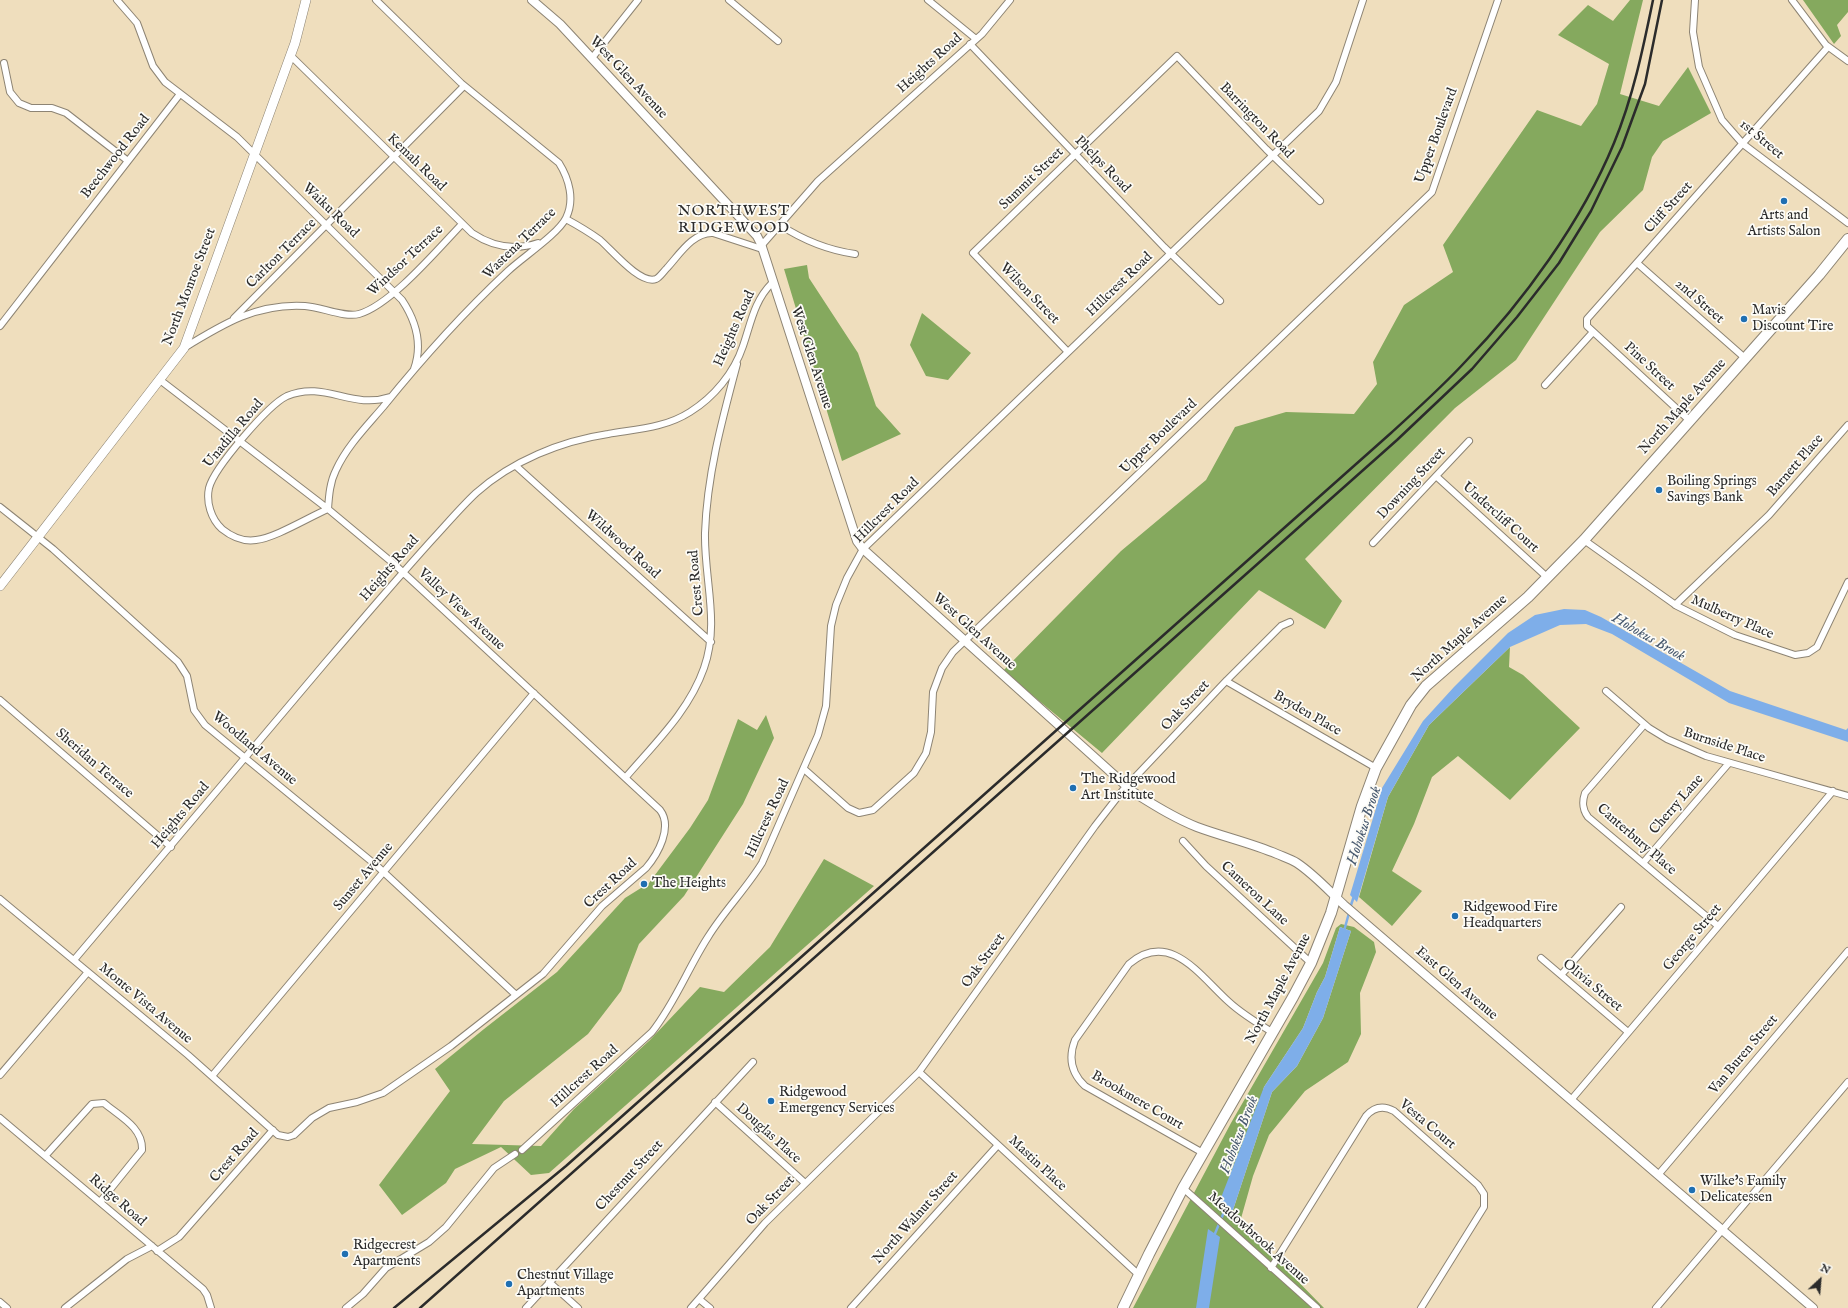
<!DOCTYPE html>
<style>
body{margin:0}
#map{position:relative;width:1848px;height:1308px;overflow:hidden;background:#efdebd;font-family:"IM FELL English",serif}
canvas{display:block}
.north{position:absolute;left:1800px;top:1260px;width:40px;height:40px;-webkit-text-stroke:3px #fdfcf7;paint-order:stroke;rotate:26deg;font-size:11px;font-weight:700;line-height:16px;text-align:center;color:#2b2b2b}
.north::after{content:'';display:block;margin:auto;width:14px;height:18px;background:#2b2b2b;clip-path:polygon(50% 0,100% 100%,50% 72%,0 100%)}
</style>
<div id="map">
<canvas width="1848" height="1308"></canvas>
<div class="north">N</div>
</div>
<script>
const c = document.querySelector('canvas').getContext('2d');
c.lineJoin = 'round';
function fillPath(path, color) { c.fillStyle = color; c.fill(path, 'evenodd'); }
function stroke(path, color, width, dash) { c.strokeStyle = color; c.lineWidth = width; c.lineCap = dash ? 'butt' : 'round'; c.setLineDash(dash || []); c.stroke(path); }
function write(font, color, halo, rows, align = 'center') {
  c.font = font + ' "IM FELL English",serif'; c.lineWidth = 3.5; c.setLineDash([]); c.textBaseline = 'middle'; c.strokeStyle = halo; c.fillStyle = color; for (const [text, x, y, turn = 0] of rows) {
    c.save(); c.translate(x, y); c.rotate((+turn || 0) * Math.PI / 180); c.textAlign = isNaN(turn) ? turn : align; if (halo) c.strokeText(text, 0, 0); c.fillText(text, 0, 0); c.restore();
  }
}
fillPath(new Path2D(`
 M1630 0H1643L1620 94 1659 106 1688 67 1711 113 1663 141 1652 157 1643 190 1600 232 1516 360 1455 408 1305 559 1342 601 1325 629 1259 590 1102 753 1003 671 1121 551 1206 480 1235 427 1286 412 1354 414 1377 384 1373 362 1404 305 1453 272 1443 245 1537 110 1581 126 1597 104 1609 64 1558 35 1588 5 1613 21Z
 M1803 0H1848V12L1837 25 1841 36 1834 44Z
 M807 265 809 278 858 353 876 406 901 434 842 461 784 269Z
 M922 313 971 353 948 380 926 376 910 345Z
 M1510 647 1509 667 1523 675 1580 728 1510 800 1458 756 1432 777 1414 824 1392 871 1422 891 1392 926 1359 897 1388 797 1429 725Z
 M766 715 774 738 743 804 684 896 639 944 621 991 588 1034 504 1101 472 1144 541 1146 574 1109 650 1040 700 987 724 992 770 947 824 859 874 886 549 1173 531 1175 501 1147 455 1169 446 1183 402 1215 379 1185 450 1091 435 1069 484 1029 557 972 625 898 649 883 690 828 708 800 738 719 757 730Z
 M1341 924 1354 927 1374 942 1376 952 1360 993 1361 1034 1348 1062 1305 1091 1269 1135 1253 1176 1240 1222 1324 1308H1133L1231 1123 1323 963 1336 928ZM1340 927 1351 931 1323 1018 1297 1066 1272 1092 1230 1219 1264 1087 1303 1028 1317 992 1325 977Z`), '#85a95e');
fillPath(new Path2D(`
 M1564 609 1585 610 1601 617 1730 691 1846 730 1848 728V742L1729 703 1612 634 1586 624 1560 625 1510 647 1429 725 1388 797 1357 902 1350 895 1382 788 1423 721 1454 687 1508 633 1535 615Z
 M1340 927 1351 931 1323 1018 1297 1066 1272 1092 1230 1219 1217 1208 1264 1087 1303 1028 1317 992 1325 977Z
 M1208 1229 1220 1237 1209 1308H1196Z`), '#7eaee9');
stroke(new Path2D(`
 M1350 908 1354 896
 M1344 931 1349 913
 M1214 1236 1224 1212`), '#7eaee9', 2.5);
const minor = new Path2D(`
 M117 0 137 23 153 66 165 82 237 137 402 300C416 321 423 344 414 369
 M729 0 778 41
 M928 0 976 39
 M1695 0 1693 32 1699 67 1722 120 1743 144 1848 223
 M1792 0 1826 45 1848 61
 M970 44 1164 247 1220 301
 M291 56 472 233C493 247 514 251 538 243
 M592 58 638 0
 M4 63 10 92 19 103 31 108H52L66 113 128 161
 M566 219C577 225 589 232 600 240 611 249 640 285 656 279 660 277 663 272 667 268 679 255 693 232 713 233L762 249
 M780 225C803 240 827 250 855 254
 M761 246 818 181 982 34 1010 0
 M1637 263 1746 359
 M234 318 464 86
 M0 326 180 94
 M184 348C223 324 257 303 305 306 321 307 345 318 359 314 391 305 438 249 462 224
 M1068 352 973 253 1177 56 1266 149 1320 201
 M1545 385 1593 332
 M1689 420 1587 326V319L1828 47
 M516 466 711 642
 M1436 476 1548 578
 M0 507 53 549 178 662 187 676 194 710 205 725 377 866 516 995
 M328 509C329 495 330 482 336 470 347 446 366 427 383 407 421 360 464 312 508 271 523 257 558 234 566 218 575 200 569 179 559 163L461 83 376 0
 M328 509C309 517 275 538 256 540 243 542 232 537 222 529 211 519 206 502 209 488 214 468 268 405 287 396 325 380 351 410 390 397
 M1584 540 1677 606 1735 635 1795 655 1808 653 1817 647 1848 582
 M1373 543 1469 441
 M1675 605 1769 515 1848 425
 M1226 681 1376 768
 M1606 691 1649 728 1667 739 1706 756 1848 796
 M0 700 171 847
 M1644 725 1585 793C1582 802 1582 809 1588 817L1718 926
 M804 769 848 808 859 813 873 810 914 773 926 753 931 732 933 692 942 668 953 652 1432 192 1498 0
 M626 777C655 743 689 711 704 668 720 623 704 579 705 533 707 475 722 420 737 364
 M1183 841 1206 866 1311 963
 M1643 863 1729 763
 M0 899 188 1055 278 1135 288 1137 294 1135 312 1118 329 1108 357 1102 383 1093 451 1046 543 974 602 906 646 868C658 854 673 827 660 810L394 564 328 509 160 380
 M1541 958 1628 1032
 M74 960C158 861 242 762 325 663 360 622 395 581 431 541 446 525 460 508 476 493 512 461 561 441 608 434 637 429 665 428 690 412 714 397 734 373 743 346 751 323 754 301 772 283
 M1561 975 1621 907
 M919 1072 1139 1275
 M0 1075 88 972
 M212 1076 534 693
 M1571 1100 1833 791
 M715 1102 805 1183
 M0 1118 203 1289 207 1295 211 1308
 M522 1150 652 1032C675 1003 688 968 708 937 724 911 746 889 762 863L818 735 826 706 831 626 836 605 847 578 863 549 1319 111 1336 82 1363 0
 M1203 1153 1085 1086C1071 1073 1068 1058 1075 1040L1129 964C1170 929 1200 976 1229 1002 1242 1014 1257 1023 1272 1032
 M46 1155 92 1104 104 1103C119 1116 143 1127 142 1150L100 1202
 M1658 1175 1848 951
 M1183 1188 1317 1308
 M157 1251 179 1237 273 1130
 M1271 1268 1366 1116C1374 1107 1383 1105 1394 1111L1478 1185 1484 1194V1207L1421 1308
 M549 1282 578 1308
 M699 1299 710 1308
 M0 1302 7 1308
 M65 1308 127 1259 152 1246
 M346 1308 363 1294 386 1268 429 1242 446 1227 494 1168 515 1154
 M526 1308 753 1062
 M691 1308 765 1223 919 1072 1095 826 1123 790 1226 681 1281 626 1290 622
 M851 1308 998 1145
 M1656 1308 1848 1082`);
const tertiary = new Path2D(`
 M532 0 560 24 757 236 761 244 857 541 863 549 1133 792C1154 805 1174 818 1197 827 1224 837 1251 843 1277 854 1284 857 1291 859 1297 863 1315 875 1329 891 1344 905L1813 1308`);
const secondary = new Path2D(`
 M0 586 184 348 295 43 306 0`);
const primary = new Path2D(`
 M1123 1308 1149 1254 1183 1188 1293 997 1311 963 1331 913 1362 806 1376 768 1411 705 1426 686 1528 597 1584 540 1819 275 1848 239`);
stroke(minor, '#8d8474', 8);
stroke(tertiary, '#8d8474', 10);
stroke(secondary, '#8d8474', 10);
stroke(primary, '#8d8474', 12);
stroke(minor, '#fff', 6);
stroke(tertiary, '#fff', 8);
stroke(secondary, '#fff', 9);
stroke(primary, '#fff', 10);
stroke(new Path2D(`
 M394 1308 566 1166 1391 433C1416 410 1442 387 1465 362 1523 302 1582 221 1614 143 1633 97 1643 49 1653 0
 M420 1308 1397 440 1472 369 1517 317 1559 263 1591 211 1622 147 1645 84 1662 0`), '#2b2b2b', 2.5);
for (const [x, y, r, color] of [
 [1784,201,4,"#1f6fb2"],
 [1744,319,4,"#1f6fb2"],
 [1659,490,4,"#1f6fb2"],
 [1073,788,4,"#1f6fb2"],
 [644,884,4,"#1f6fb2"],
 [1455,916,4,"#1f6fb2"],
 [771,1101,4,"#1f6fb2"],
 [1692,1190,4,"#1f6fb2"],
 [345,1254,4,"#1f6fb2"],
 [509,1284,4,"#1f6fb2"]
]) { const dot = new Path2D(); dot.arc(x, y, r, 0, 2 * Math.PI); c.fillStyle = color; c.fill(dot); stroke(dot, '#fdfcf7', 1.5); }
write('14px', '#2b2b2b', '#fdfcf7', [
 ["Heights Road",930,64,-42],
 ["West Glen Avenue",628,78,47],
 ["Barrington Road",1256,121,46],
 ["Upper Boulevard",1437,136,-70],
 ["1st Street",1761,140,40],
 ["Beechwood Road",116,157,-52],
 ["Kemah Road",416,163,44],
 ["Phelps Road",1102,165,46],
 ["Summit Street",1032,179,-44],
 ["Cliff Street",1669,208,-48],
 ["Waiku Road",330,211,44],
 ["Wastena Terrace",520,244,-44],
 ["Carlton Terrace",282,254,-45],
 ["Windsor Terrace",406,261,-43],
 ["Hillcrest Road",1120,285,-44],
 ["North Monroe Street",190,287,-69],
 ["Wilson Street",1029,294,46],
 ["2nd Street",1699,302,41],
 ["Heights Road",735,329,-66],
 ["West Glen Avenue",811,358,72],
 ["Pine Street",1649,367,43],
 ["North Maple Avenue",1683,407,-48],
 ["Unadilla Road",234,434,-50],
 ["Upper Boulevard",1159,437,-44],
 ["Barnett Place",1796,466,-49],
 ["Downing Street",1412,484,-47],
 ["Hillcrest Road",887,511,-45],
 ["Undercliff Court",1500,518,42],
 ["Wildwood Road",622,545,42],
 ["Heights Road",390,569,-49],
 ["Crest Road",697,583,-95],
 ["Valley View Avenue",461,610,43],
 ["Mulberry Place",1732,618,24],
 ["West Glen Avenue",974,632,42],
 ["North Maple Avenue",1460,639,-42],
 ["Oak Street",1186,706,-47],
 ["Bryden Place",1307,714,30],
 ["Burnside Place",1724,746,18],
 ["Woodland Avenue",254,749,40],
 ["Sheridan Terrace",94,764,41],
 ["Cherry Lane",1677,805,-49],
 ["Heights Road",181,816,-50],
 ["Hillcrest Road",768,819,-65],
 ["Canterbury Place",1636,840,41],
 ["Sunset Avenue",364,877,-50],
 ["Crest Road",611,884,-43],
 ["Cameron Lane",1254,894,43],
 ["George Street",1693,938,-50],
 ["Oak Street",984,961,-54],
 ["East Glen Avenue",1456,984,41],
 ["Olivia Street",1592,986,40],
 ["North Maple Avenue",1279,989,-62],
 ["Monte Vista Avenue",145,1004,40],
 ["Van Buren Street",1744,1055,-50],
 ["Hillcrest Road",585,1077,-42],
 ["Brookmere Court",1137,1101,30],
 ["Vesta Court",1427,1125,40],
 ["Douglas Place",768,1134,42],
 ["Crest Road",235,1156,-49],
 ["Mastin Place",1037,1164,43],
 ["Chestnut Street",630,1176,-47],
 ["Ridge Road",117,1201,41],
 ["Oak Street",771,1201,-46],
 ["North Walnut Street",916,1218,-48],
 ["Meadowbrook Avenue",1258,1239,42]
]);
write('14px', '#2b2b2b', '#fdfcf7', [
 ["Arts and",1784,216,"center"],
 ["Artists Salon",1784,232,"center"],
 ["Mavis",1752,311],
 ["Discount Tire",1752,327],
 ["Boiling Springs",1667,482],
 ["Savings Bank",1667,498],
 ["The Ridgewood",1081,780],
 ["Art Institute",1081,796],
 ["The Heights",652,884],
 ["Ridgewood Fire",1463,908],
 ["Headquarters",1463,924],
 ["Ridgewood",779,1093],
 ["Emergency Services",779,1109],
 ["Wilke's Family",1700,1182],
 ["Delicatessen",1700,1198],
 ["Ridgecrest",353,1246],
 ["Apartments",353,1262],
 ["Chestnut Village",517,1276],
 ["Apartments",517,1292]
], 'left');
c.letterSpacing = '1px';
write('15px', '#2b2b2b', '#fdfcf7', [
 ["NORTHWEST",734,212],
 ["RIDGEWOOD",734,229]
]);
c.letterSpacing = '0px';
write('italic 15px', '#48596e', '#fdfcf7', [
 ["Hohokus Brook",1648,638,30],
 ["Hohokus Brook",1365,826,-72],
 ["Hohokus Brook",1240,1135,-69]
]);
</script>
